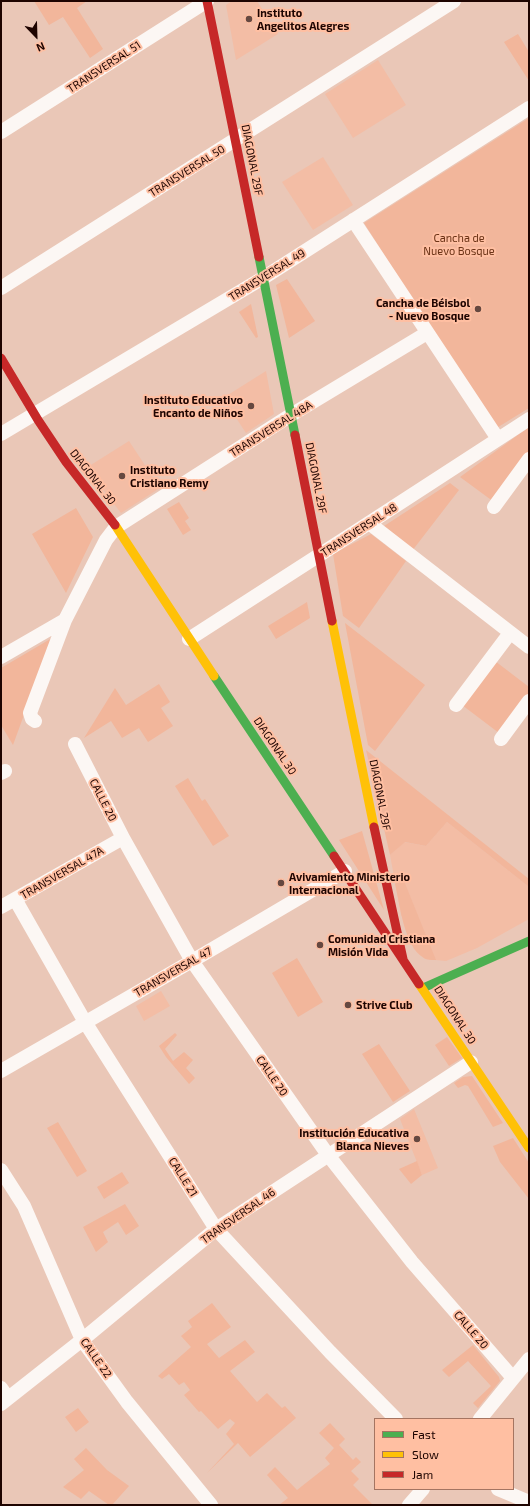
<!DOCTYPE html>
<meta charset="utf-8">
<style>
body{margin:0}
#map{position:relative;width:530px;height:1506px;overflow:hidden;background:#eac7b7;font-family:"Exo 2",sans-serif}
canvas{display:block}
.frame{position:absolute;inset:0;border:2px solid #1e0400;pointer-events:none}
.legend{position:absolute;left:374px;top:1418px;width:140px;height:72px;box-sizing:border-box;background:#ffbfa2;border:1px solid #a57461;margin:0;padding:5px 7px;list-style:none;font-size:12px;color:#1e0400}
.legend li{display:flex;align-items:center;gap:8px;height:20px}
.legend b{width:20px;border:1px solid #a57461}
.north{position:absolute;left:16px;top:16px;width:40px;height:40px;-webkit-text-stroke:3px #ffbfa2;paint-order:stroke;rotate:157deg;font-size:11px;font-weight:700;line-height:16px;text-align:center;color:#1e0400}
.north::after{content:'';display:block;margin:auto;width:14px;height:18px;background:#1e0400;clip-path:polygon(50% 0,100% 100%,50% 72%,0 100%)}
</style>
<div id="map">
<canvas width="530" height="1506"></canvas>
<div class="frame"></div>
<ul class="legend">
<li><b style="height:5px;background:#4caf50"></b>Fast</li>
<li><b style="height:5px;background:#ffc107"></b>Slow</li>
<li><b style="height:5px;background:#c62828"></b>Jam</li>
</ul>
<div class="north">N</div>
</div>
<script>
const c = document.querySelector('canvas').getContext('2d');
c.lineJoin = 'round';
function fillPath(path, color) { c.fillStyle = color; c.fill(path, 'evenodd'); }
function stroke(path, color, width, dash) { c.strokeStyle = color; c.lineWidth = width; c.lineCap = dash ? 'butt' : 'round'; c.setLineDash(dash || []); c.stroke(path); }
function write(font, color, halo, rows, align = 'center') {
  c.font = font + ' "Exo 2",sans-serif'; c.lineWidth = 4; c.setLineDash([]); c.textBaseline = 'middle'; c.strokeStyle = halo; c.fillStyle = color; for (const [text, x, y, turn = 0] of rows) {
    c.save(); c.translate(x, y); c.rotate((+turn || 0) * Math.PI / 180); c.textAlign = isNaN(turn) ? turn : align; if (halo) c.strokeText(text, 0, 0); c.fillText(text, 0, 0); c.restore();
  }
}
fillPath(new Path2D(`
 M232 1H257L278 34 236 60 226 5Z
 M378 60 406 105 353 138 325 94Z
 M323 157 353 205 313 230 282 182Z
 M266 371 274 414 246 433 223 398Z
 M129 441 160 488 121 513 86 468Z
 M447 822 529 887V919L477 948 446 961 425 959 414 949 410 941 401 914 390 855 404 842 426 846Z
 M161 991 170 1006 144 1021 136 1006Z
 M414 1109 438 1168 422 1175 400 1119Z`), '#f3bda5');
fillPath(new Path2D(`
 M34 1H87L77 8 103 49 90 58 63 17 49 25Z
 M518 34 529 52V81L504 42Z
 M529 118V408L495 429 364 223Z
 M287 279 315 321 289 338 276 285Z
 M251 304 258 337 256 338 239 312Z
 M529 427V455L494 502 460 477Z
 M450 483 459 490 412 551 381 528Z
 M179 502 189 518 185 521 191 530 183 535 167 509Z
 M76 508 93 537 66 593 32 534Z
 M371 534 406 561 359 628 343 616 333 554Z
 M307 602 310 618 276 639 268 626Z
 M345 623 425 685 375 751 368 745Z
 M52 638 13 745 1 725V668Z
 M495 661 529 687V693L499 733 462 705Z
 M159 684 170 702 161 708 173 726 148 742 139 728 122 738 111 721 84 738 115 688 126 705Z
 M366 750 529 879V887L447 822 426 846 405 842 390 855Z
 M188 778 202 801 205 799 229 836 213 846 175 786Z
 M362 831 384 910 339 840Z
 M402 876 436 960C432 960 427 960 424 958 404 947 400 904 395 884Z
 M297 958 323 1002 298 1017 272 973Z
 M175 1033 177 1035 165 1049 173 1061 184 1052 193 1060 186 1068 195 1078 189 1084 166 1057 159 1046Z
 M447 1037 462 1058 449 1066 435 1045Z
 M379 1044 410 1091 393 1102 362 1054Z
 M472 1076 503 1123 493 1127 468 1086 465 1085 458 1088 454 1083 463 1077Z
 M58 1122 87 1171 77 1177 47 1128Z
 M513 1138 529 1163V1199L500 1162 493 1146Z
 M417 1161 422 1175 411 1184 399 1169Z
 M122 1172 129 1183 104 1199 97 1187Z
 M125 1204 139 1226 126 1235 118 1222 103 1232 108 1242 96 1252 83 1227Z
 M212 1303 231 1327 207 1344 219 1358 245 1340 255 1352 230 1371 257 1402 267 1393 282 1408 285 1406 296 1418 250 1457 238 1443 207 1473 234 1444 226 1434 235 1423 230 1419 218 1429 201 1411 199 1412 184 1395 190 1390 184 1382 179 1385 169 1374 162 1379 158 1376 191 1347 181 1336 192 1327 188 1321Z
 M473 1345 499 1377 500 1381 478 1408 473 1403 491 1386 468 1361 449 1377 442 1370Z
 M78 1408 89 1422 76 1432 65 1417Z
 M330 1423 345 1439 339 1445 353 1460 356 1457 361 1462 351 1471 359 1479 353 1485 373 1505H279L288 1498 267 1475 275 1467 297 1490 330 1464 325 1458 334 1448 319 1433Z
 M86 1448 107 1470 129 1486 112 1505H109L89 1491 81 1499 63 1487 84 1470 74 1459Z`), '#f2b69b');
stroke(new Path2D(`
 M1 132 207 1
 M353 220 498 439
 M1 288 454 1
 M1 434 263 278 529 108
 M494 507 529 459
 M369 523 529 647
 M189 639 369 523 529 419
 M1 657 65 620
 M456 705 510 633
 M35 721 32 719 30 713 65 620 106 540 116 527 291 415 427 333
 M501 739 529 701
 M75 744 123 838 192 961 328 1155 412 1262 513 1378
 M1 773 5 771
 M15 899 85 1022 216 1229 330 1352 396 1419
 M1 907 123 838
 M1 1071 192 961 345 871
 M1 1170 24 1206 82 1340 127 1402 211 1505
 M1 1388 8 1398
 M1 1404 82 1340 216 1229 471 1062
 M480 1419 529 1359
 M498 1489 529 1502
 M409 1505 423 1489`), '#fcf7f4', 14);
stroke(new Path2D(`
 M259 257 295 435
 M214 676 334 856
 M423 988 529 941`), '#4caf50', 9);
stroke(new Path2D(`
 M115 525 214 676
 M332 621 374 827
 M419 984 529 1148`), '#ffc107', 9);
stroke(new Path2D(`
 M207 1 259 257
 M1 358 38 420 66 462 115 525
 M295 435 332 621
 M374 827 403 959
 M334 856 419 984`), '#c62828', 9);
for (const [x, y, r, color] of [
 [249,19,4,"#654840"],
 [478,309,4,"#654840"],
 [251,406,4,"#654840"],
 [122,476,4,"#654840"],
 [281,883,4,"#654840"],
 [320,945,4,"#654840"],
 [348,1005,4,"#654840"],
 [417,1139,4,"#654840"]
]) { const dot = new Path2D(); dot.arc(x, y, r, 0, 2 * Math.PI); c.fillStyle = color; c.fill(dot); stroke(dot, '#ffbfa2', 1.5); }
write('bold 11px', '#1e0400', '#ffbfa2', [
 ["Instituto",257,13],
 ["Angelitos Alegres",257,26],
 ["Cancha de Béisbol",470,303,"right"],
 ["- Nuevo Bosque",470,316,"right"],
 ["Instituto Educativo",243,400,"right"],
 ["Encanto de Niños",243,413,"right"],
 ["Instituto",130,470],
 ["Cristiano Remy",130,483],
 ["Avivamiento Ministerio",289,877],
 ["Internacional",289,890],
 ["Comunidad Cristiana",328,939],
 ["Misión Vida",328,952],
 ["Strive Club",356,1005],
 ["Institución Educativa",409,1133,"right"],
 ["Blanca Nieves",409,1146,"right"]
], 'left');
write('11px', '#1e0400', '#ffbfa2', [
 ["TRANSVERSAL 51",104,67,-33],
 ["DIAGONAL 29F",252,160,79],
 ["TRANSVERSAL 50",187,171,-32],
 ["TRANSVERSAL 49",267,275,-32],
 ["TRANSVERSAL 48A",271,429,-32],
 ["DIAGONAL 30",93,477,52],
 ["DIAGONAL 29F",316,478,79],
 ["TRANSVERSAL 48",359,530,-33],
 ["DIAGONAL 30",275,746,56],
 ["DIAGONAL 29F",380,795,79],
 ["CALLE 20",103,800,63],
 ["TRANSVERSAL 47A",62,873,-30],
 ["TRANSVERSAL 47",173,972,-30],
 ["DIAGONAL 30",455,1015,57],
 ["CALLE 20",272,1076,55],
 ["CALLE 21",183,1177,58],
 ["TRANSVERSAL 46",238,1216,-35],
 ["CALLE 20",471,1330,49],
 ["CALLE 22",96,1358,55]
]);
write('11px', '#6b3316', '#ffbfa2', [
 ["Cancha de",459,238],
 ["Nuevo Bosque",459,251]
]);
</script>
